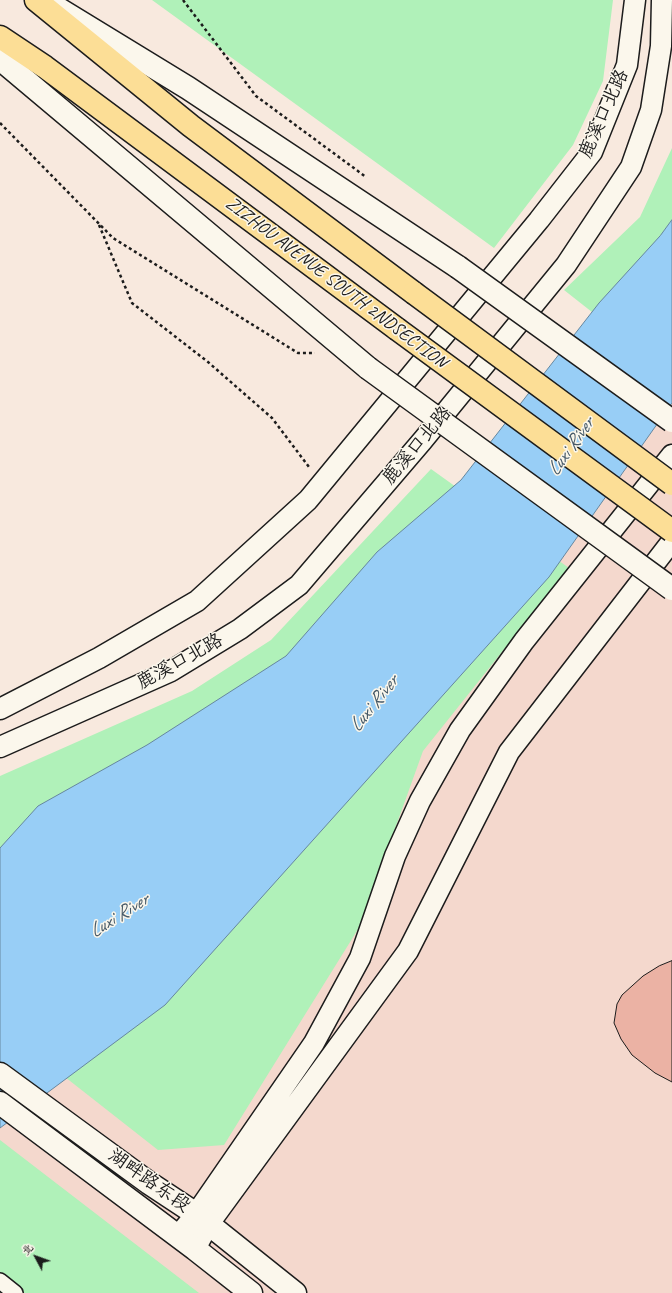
<!DOCTYPE html>
<meta charset="utf-8">
<style>
body{margin:0}
#map{position:relative;width:672px;height:1293px;overflow:hidden;background:#f8e9de;font-family:Caveat,"LXGW WenKai TC",sans-serif}
canvas{display:block}
.north{position:absolute;left:16px;top:1237px;width:40px;height:40px;-webkit-text-stroke:3px #fbf7ec;paint-order:stroke;rotate:311deg;font-size:11px;font-weight:700;line-height:16px;text-align:center;color:#1c1c1c}
.north::after{content:'';display:block;margin:auto;width:14px;height:18px;background:#1c1c1c;clip-path:polygon(50% 0,100% 100%,50% 72%,0 100%)}
</style>
<div id="map">
<canvas width="672" height="1293"></canvas>
<div class="north">北</div>
</div>
<script>
const c = document.querySelector('canvas').getContext('2d');
c.lineJoin = 'round';
function fillPath(path, color) { c.fillStyle = color; c.fill(path, 'evenodd'); }
function stroke(path, color, width, dash) { c.strokeStyle = color; c.lineWidth = width; c.lineCap = dash ? 'butt' : 'round'; c.setLineDash(dash || []); c.stroke(path); }
function write(font, color, halo, rows, align = 'center') {
  c.font = font + ' Caveat,"LXGW WenKai TC",sans-serif'; c.lineWidth = 3; c.setLineDash([]); c.textBaseline = 'middle'; c.strokeStyle = halo; c.fillStyle = color; for (const [text, x, y, turn = 0] of rows) {
    c.save(); c.translate(x, y); c.rotate((+turn || 0) * Math.PI / 180); c.textAlign = isNaN(turn) ? turn : align; if (halo) c.strokeText(text, 0, 0); c.fillText(text, 0, 0); c.restore();
  }
}
fillPath(new Path2D(`
 M672 403V1293H0V1128L109 1045 549 577Z`), '#f4d8cd');
fillPath(new Path2D(`
 M152 0H613L603 81 573 145 494 248Z
 M672 148V375L564 290 640 217Z
 M431 469 569 568 423 751 360 926 224 1145 158 1150 0 1026V776L192 691 271 640Z
 M0 1140 199 1293H0Z`), '#b0f1b9');
const water = new Path2D(`
 M672 220V403L549 577 165 1005 0 1128V848L38 806 147 745 286 656 377 552 461 480 599 303 660 236Z`);
fillPath(water, '#98cef6');
stroke(water, '#66879f', 1);
const building = new Path2D(`
 M672 961V1082L655 1073 632 1055 621 1039 614 1023 617 1004 622 995 643 976 659 966Z`);
fillPath(building, '#ebb2a4');
stroke(building, '#1c1c1c', 1);
const pedestrian = new Path2D(`
 M0 1281 15 1293`);
const minor = new Path2D(`
 M0 709 99 658 197 601 308 500 539 220 592 152 627 65 635 0
 M0 747 171 671 240 629 299 585 423 440 566 265 631 167 651 110 661 46 662 0
 M178 1236 196 1214 314 1043 360 958 395 856 420 801 460 730 524 641 672 455
 M195 1249 208 1225 408 951 509 752 672 541`);
const secondary = new Path2D(`
 M54 6 188 88 458 267
 M0 59 368 368
 M0 1074 149 1183 196 1214 295 1293
 M0 1103 195 1249 251 1293`);
const primary = new Path2D(`
 M36 0 191 126 414 293
 M0 37 45 67 397 329`);
stroke(pedestrian, '#1c1c1c', 18);
stroke(minor, '#1c1c1c', 23);
stroke(secondary, '#1c1c1c', 25);
stroke(primary, '#1c1c1c', 25);
stroke(new Path2D(`
 M183 0 256 96 366 177
 M0 123 113 238 298 353H315
 M99 225 132 303 208 362 272 418 309 467`), '#1c1c1c', 2.5, [3, 3]);
stroke(pedestrian, '#fbf7ec', 15);
stroke(minor, '#fbf7ec', 20);
stroke(secondary, '#fbf7ec', 22);
stroke(primary, '#fcde96', 22);
const secondaryBridge = new Path2D(`
 M458 267 672 421
 M368 368 672 589`);
const primaryBridge = new Path2D(`
 M414 293 672 484
 M397 329 672 531`);
stroke(secondaryBridge, '#1c1c1c', 25, []);
stroke(primaryBridge, '#1c1c1c', 25, []);
stroke(secondaryBridge, '#fbf7ec', 22);
stroke(primaryBridge, '#fcde96', 22);
write('19px', '#1c1c1c', '#fbf7ec', [
 ["鹿溪口北路",604,114,-66],
 ["ZIZHOU AVENUE SOUTH 2NDSECTION",336,283,37],
 ["鹿溪口北路",417,446,-50],
 ["鹿溪口北路",180,662,-29],
 ["湖畔路东段",149,1181,35]
]);
write('italic 20px', '#475a68', '#fbf7ec', [
 ["Luxi River",571,447,-54],
 ["Luxi River",374,704,-51],
 ["Luxi River",119,916,-32]
]);
</script>
